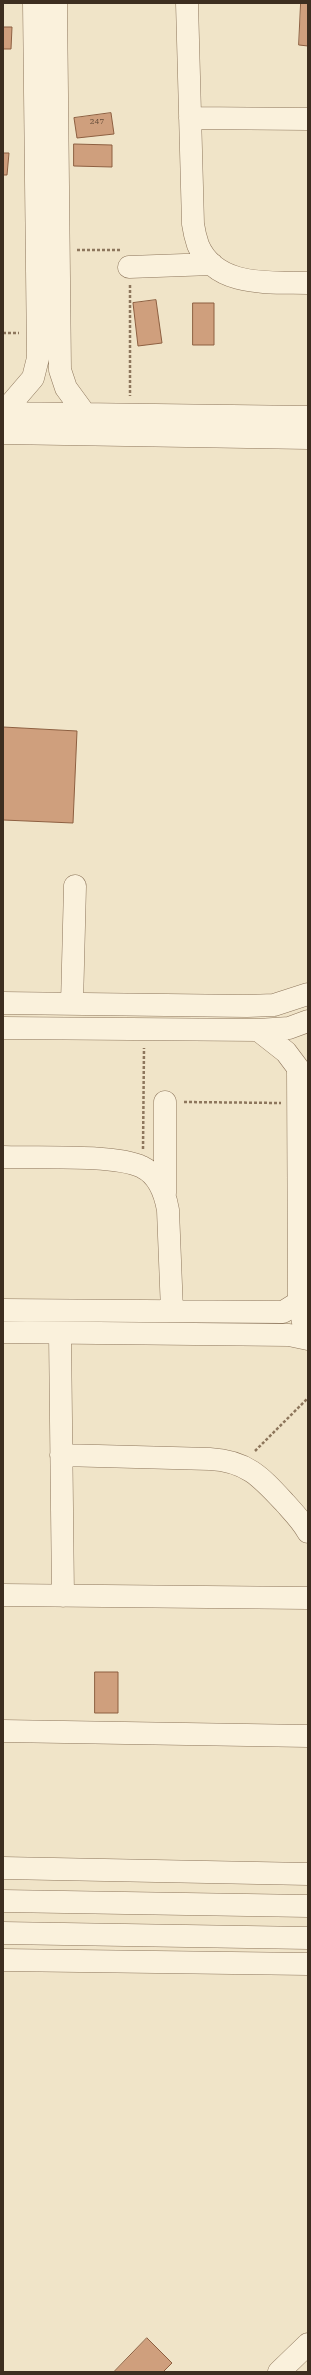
<!DOCTYPE html>
<style>
body{margin:0}
#map{position:relative;width:311px;height:2375px;overflow:hidden;background:#f0e4c8;font-family:"IBM Plex Serif",serif}
canvas{display:block}
.frame{position:absolute;inset:0;border:4px solid #3d2e20;pointer-events:none}
</style>
<div id="map">
<canvas width="311" height="2375"></canvas>
<div class="frame"></div>
</div>
<script>
const c = document.querySelector('canvas').getContext('2d');
c.lineJoin = 'round';
function fillPath(path, color) { c.fillStyle = color; c.fill(path, 'evenodd'); }
function stroke(path, color, width, dash) { c.strokeStyle = color; c.lineWidth = width; c.lineCap = dash ? 'butt' : 'round'; c.setLineDash(dash || []); c.stroke(path); }
function write(font, color, halo, rows, align = 'center') {
  c.font = font + ' "IBM Plex Serif",serif'; c.lineWidth = 4; c.setLineDash([]); c.textBaseline = 'middle'; c.strokeStyle = halo; c.fillStyle = color; for (const [text, x, y, turn = 0] of rows) {
    c.save(); c.translate(x, y); c.rotate((+turn || 0) * Math.PI / 180); c.textAlign = isNaN(turn) ? turn : align; if (halo) c.strokeText(text, 0, 0); c.fillText(text, 0, 0); c.restore();
  }
}
const building = new Path2D(`
 M301 3H308V46L299 45Z
 M3 27H12L11 49H3Z
 M111 113 114 134 77 138 74 118Z
 M74 144 112 145V167L74 166Z
 M3 153H9L7 175H3Z
 M156 300 162 343 138 346 133 303Z
 M193 303H214V345H193Z
 M3 727 77 731 73 823 3 820Z
 M95 1672H118V1713H95Z
 M147 2338 172 2363 163 2372H114Z`);
fillPath(building, '#cf9f7d');
stroke(building, '#8d5f41', 1);
const minor = new Path2D(`
 M56 3 60 370 66 388 85 414
 M187 3 193 224C194 231 196 239 198 245 216 288 270 282 308 283
 M190 118 308 119
 M129 267 212 264
 M3 413 33 378 38 358 34 3
 M3 413 308 417
 M3 433 308 438
 M3 1003 247 1006 274 1005 308 994
 M72 1004 75 886
 M3 1028 258 1030 289 1028 308 1021
 M258 1030 286 1052 298 1068 299 1302 303 1322 308 1333
 M3 1157C36 1158 116 1154 142 1167 159 1175 165 1193 168 1210L172 1311
 M165 1193V1102
 M3 1310 283 1312 299 1302
 M3 1332 289 1335 308 1339
 M60 1333 63 1596
 M61 1455 210 1459C247 1461 261 1477 285 1503 293 1512 302 1521 308 1532
 M3 1595 308 1598
 M3 1731 308 1736
 M3 1868 308 1874
 M3 1901 308 1906
 M3 1933 308 1938
 M3 1960 308 1964
 M279 2372 308 2344`);
stroke(minor, '#8d765c', 23);
stroke(new Path2D(`
 M77 250H120
 M130 285V396
 M3 333H19
 M184 1102 281 1103
 M143 1149 144 1048
 M255 1451 308 1398`), '#8d765c', 2.5, [3, 2]);
stroke(minor, '#faf1dc', 22);
write('8px', '#624a37', null, [
 ["247",97,122]
]);
</script>
